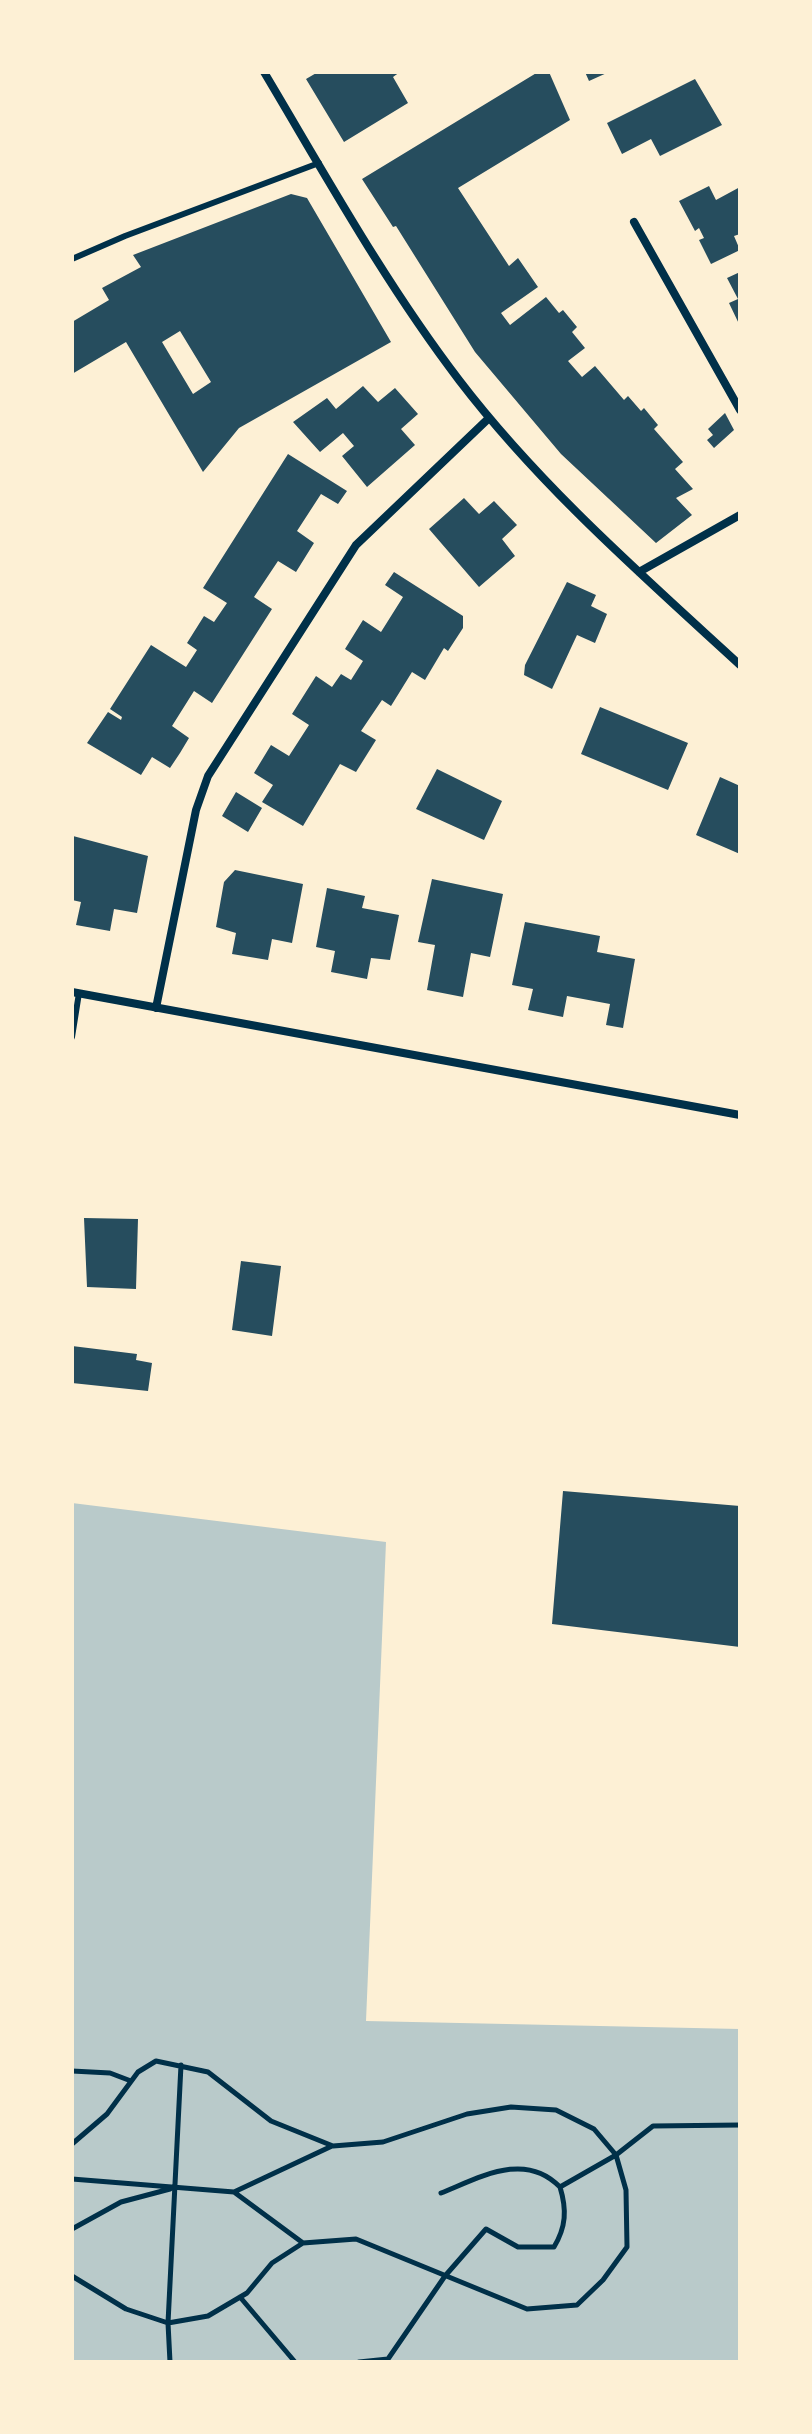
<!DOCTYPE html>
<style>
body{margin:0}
#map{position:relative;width:812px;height:2434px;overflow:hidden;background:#fdf0d5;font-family:Inter,sans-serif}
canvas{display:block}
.frame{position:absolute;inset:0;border:74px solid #fdf0d5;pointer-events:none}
</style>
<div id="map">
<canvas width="812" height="2434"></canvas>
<div class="frame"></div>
</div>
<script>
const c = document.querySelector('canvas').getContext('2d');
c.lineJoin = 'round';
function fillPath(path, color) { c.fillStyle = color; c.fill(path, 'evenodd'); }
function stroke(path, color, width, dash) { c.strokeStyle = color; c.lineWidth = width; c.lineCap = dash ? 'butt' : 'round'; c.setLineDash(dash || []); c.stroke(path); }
fillPath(new Path2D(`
 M72 1503 386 1542 366 2021 740 2029V2362H72Z`), '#b9caca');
fillPath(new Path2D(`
 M318 72H400L393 77 408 103 344 142 306 79Z
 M538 72H549L570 120 458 188 509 266 518 258 538 287 501 313 510 325 546 297 559 313 563 310 577 327 572 332 585 348 568 361 582 377 595 366 624 400 628 396 641 411 644 408 658 425 654 429 683 462 675 469 693 489 676 498 692 515 656 543 561 454 475 352 396 226 393 227 362 179Z
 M585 72H609L589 81Z
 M695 79 722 125 660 156 651 139 622 154 607 123Z
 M709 186 716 200 740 187V234L734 236 740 250 711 264 699 240 704 238 699 228 695 231 679 201Z
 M291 194 307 198 391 342 239 428 203 472 126 342 72 374V322L109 300 102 288 141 267 133 255ZM180 331 211 382 193 394 162 342Z
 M740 272V326L729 303 738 299 727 278Z
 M363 386 378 402 395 388 418 414 401 429 415 445 367 487 342 456 354 446 343 433 320 452 293 422 327 398 336 409Z
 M725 413 734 430 714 448 707 440 713 435 708 429Z
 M288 454 347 491 338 504 321 494 297 531 314 543 296 572 278 561 254 597 272 609 212 703 194 691 172 726 189 738 180 753 170 768 152 757 141 775 87 743 108 712 121 720 122 717 110 709 151 645 186 667 197 650 187 643 204 616 214 622 227 603 203 588Z
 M464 498 479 514 494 501 517 525 502 539 515 556 479 587 429 529Z
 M394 572 463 616V628L448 651 444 648 425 680 412 672 391 706 382 700 361 731 376 740 356 772 340 764 303 826 262 802 273 785 254 773 271 745 289 756 309 725 292 714 316 676 332 687 341 674 351 680 363 661 345 649 363 620 381 632 403 597 385 585Z
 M567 582 596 595 591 606 607 614 595 643 577 635 552 689 524 675 525 665Z
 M600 707 688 743 668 790 581 754Z
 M437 769 502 801 484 840 416 809Z
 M720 777 740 786V854L696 835Z
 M236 792 262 808 248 832 222 816Z
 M73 836 148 856 137 913 114 909 110 931 76 925 81 902 72 900Z
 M235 870 303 884 292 943 272 939 268 960 232 954 236 933 216 927 224 882Z
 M432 879 503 894 490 957 471 953 463 997 427 990 435 945 418 942Z
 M327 888 365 896 362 908 399 915 390 960 371 958 367 979 331 972 335 951 316 947Z
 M525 922 600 936 597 952 635 959 623 1028 606 1025 610 1004 567 996 563 1017 528 1010 533 989 512 985Z
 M84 1218 138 1219 136 1289 87 1287Z
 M241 1261 281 1266 272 1336 232 1330Z
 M72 1346 137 1354 136 1360 152 1363 148 1391 72 1383Z
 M563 1491 740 1506V1647L552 1624Z`), '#264d5e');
stroke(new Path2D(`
 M72 2071 110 2073 131 2081
 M72 2144 107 2114 138 2072 156 2061 208 2072 271 2121 333 2146 383 2142 467 2114 511 2107 556 2110 594 2129 616 2155 626 2190 627 2247 603 2280 577 2305 527 2309 356 2239 303 2243 272 2263 247 2293 208 2316 168 2323 126 2309 72 2276
 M72 2179 234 2192 303 2243
 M234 2192 332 2146
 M441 2193C481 2177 525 2151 560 2187L616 2155 653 2126 740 2125
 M72 2229 121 2202 170 2189
 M240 2297 295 2362
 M170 2362 168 2323 181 2065
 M359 2362 388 2359 445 2276 486 2229 518 2247H554C566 2227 567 2210 560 2187`), '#003049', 5);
stroke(new Path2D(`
 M72 259 125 236 319 163
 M72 1037 79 993`), '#003049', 6);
stroke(new Path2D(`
 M264 72C326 176 385 283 459 380 540 486 642 575 740 665
 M634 222 740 410
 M639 572 740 515
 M72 992 740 1115
 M156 1008 196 810 208 776 356 545 489 418`), '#003049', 8);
</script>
